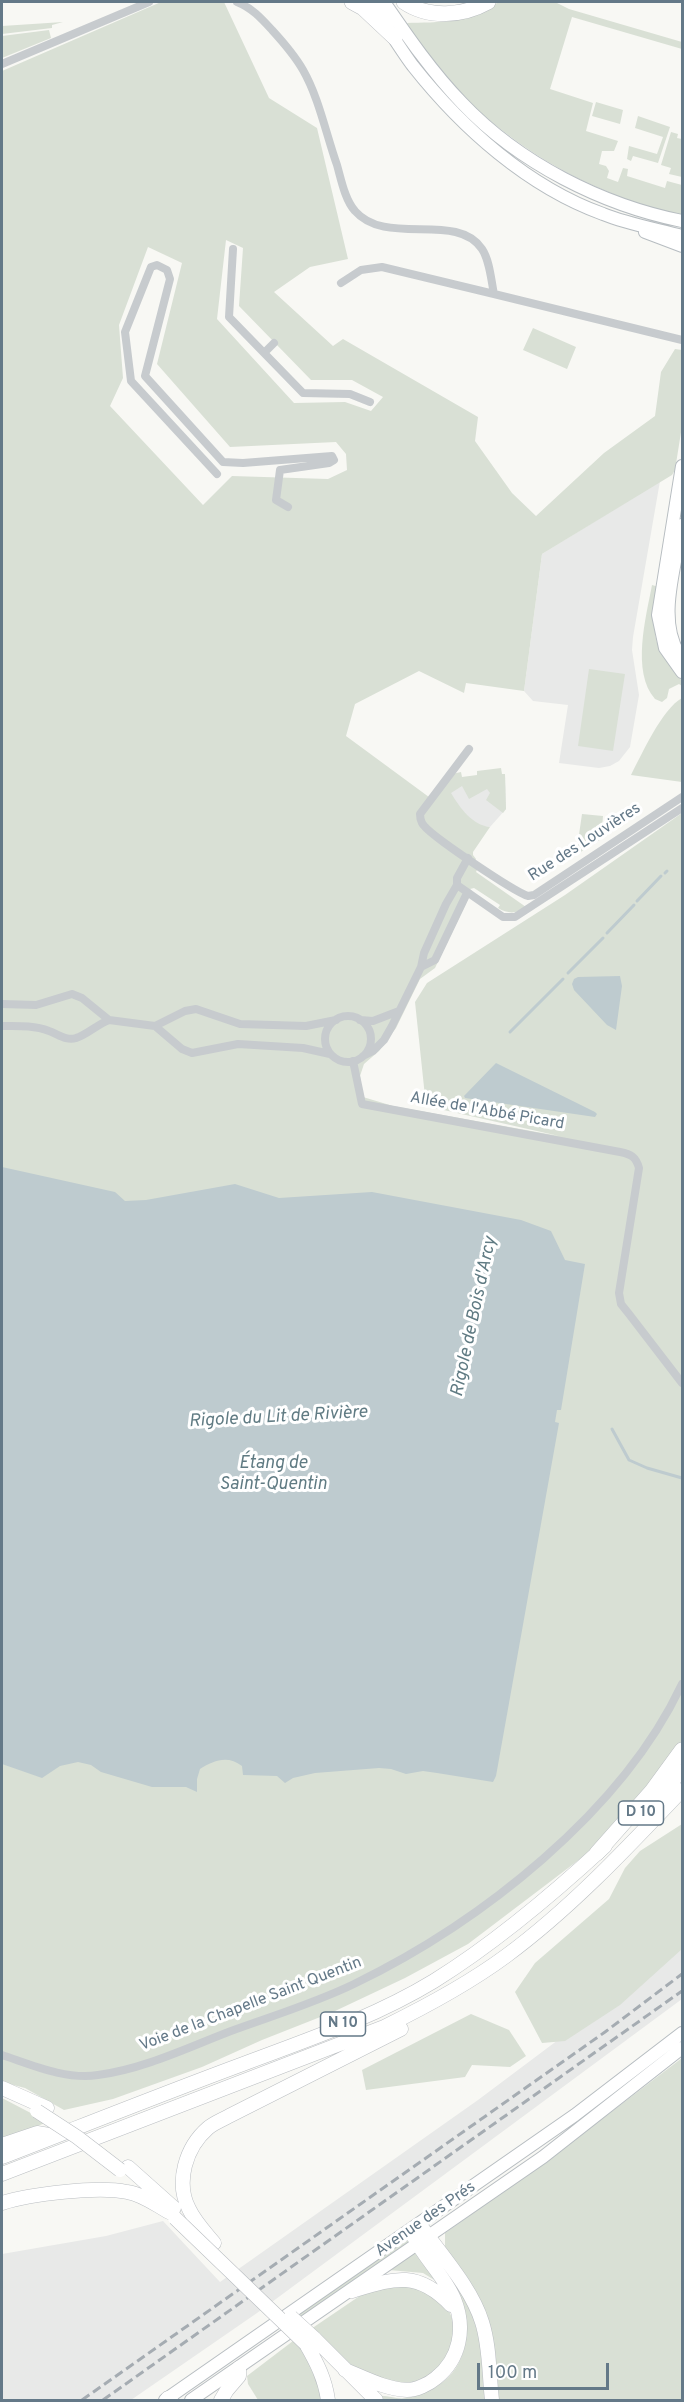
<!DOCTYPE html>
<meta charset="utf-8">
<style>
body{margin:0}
#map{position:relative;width:684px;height:2402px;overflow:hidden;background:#f8f8f4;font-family:Overpass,sans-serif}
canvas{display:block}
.frame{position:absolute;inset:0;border:3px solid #647988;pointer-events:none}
.scale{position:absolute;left:477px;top:2363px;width:132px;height:27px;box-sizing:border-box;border:3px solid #647988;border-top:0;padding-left:8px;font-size:18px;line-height:21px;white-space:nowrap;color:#647988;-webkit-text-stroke:4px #fff;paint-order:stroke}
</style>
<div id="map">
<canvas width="684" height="2402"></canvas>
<div class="frame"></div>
<div class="scale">100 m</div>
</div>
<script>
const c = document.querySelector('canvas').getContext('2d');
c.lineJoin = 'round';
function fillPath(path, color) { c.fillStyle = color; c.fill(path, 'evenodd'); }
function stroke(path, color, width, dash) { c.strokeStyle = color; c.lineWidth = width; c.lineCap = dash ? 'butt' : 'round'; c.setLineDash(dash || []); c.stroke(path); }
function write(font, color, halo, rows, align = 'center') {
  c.font = font + ' Overpass,sans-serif'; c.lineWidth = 6; c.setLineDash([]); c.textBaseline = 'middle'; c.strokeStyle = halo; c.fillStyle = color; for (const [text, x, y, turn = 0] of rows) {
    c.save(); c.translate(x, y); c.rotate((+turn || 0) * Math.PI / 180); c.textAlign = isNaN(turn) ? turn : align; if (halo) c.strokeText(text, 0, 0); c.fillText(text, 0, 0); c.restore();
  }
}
fillPath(new Path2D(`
 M660 481 633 637 632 650 639 695 630 747 619 761 610 766 599 768 559 763 568 705 533 701 524 691 542 554Z
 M505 774 506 809 490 827 469 825 440 805 457 779Z
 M682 1947V1999L257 2313 131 2400H2V2254L106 2236 163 2221 220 2282 478 2100Z`), '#e8e9e8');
fillPath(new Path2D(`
 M161 2H224L269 98 317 128 348 259 310 267 274 292 333 346 343 339 478 417 475 441 512 493 536 516 604 453 655 416 661 372 675 349 682 350V426L675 470 672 475 542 554 524 691 466 683 464 693 419 671 355 704 346 736 433 800 452 774 461 772 462 777 477 775V771L501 768 502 774H505L506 809 503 813 486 800 490 793 487 789 469 799 462 786 451 793C460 808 472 825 490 827L473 852V855L476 859 473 866 478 868 476 872 526 907C517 914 508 914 498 908L500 905 474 888 470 889 472 891 435 968 420 979 396 1028 379 1051 364 1064 360 1076 363 1097 393 1106 559 1136 426 1106 415 1002 427 983 565 895 682 813V1758L634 1818 468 1944 405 1978 333 2012 262 2040 202 2067 113 2099 64 2110 25 2088 2 2082V71ZM226 240 243 248 239 306 311 380H352L383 397 371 411 345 402 294 403 217 319ZM148 247 182 263 157 364 230 447 336 442 346 454 347 470 328 479 232 476 203 505 110 406 123 378 119 325Z
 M498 2H555L569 9 682 42V49L572 17 550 89 593 103 586 131 618 141 614 151H602L599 164 606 166 609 171 607 178 618 182 623 168 628 169 627 176 665 188 667 181 682 185V216C585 193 500 142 434 66 423 54 416 37 407 23 436 22 476 24 498 2Z
 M63 22 52 25V28L2 34V26Z
 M49 30 51 38 2 58V36Z
 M596 102 623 110 620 124 592 116Z
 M638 116 670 127 658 163 633 156 631 161 627 159 629 146 657 154 663 137 635 128Z
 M671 132 678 134 677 138 682 139V177L669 174 671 168 661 165Z
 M533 328 576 347 567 369 523 350Z
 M652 585 659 587C657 606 650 631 660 649 667 662 682 672 682 686L679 684 669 689 667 698 662 702 655 699C631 672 646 617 652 585Z
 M589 669 625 674 613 751 578 746Z
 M682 692V782L631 775C642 754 662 709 682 698Z
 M582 814 603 816 601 839 576 855Z
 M682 1824V1949L620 2005 565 2041 542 2043 515 1992 535 1963 609 1899 625 1868 640 1851Z
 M471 2014 509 2030 526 2056 510 2067 472 2065 465 2077 366 2090 362 2070Z
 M682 2058V2400H496L490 2334 445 2250V2233L548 2160Z
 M2 2098 48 2122 2 2139Z
 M408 2240 411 2243 301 2319 296 2314 387 2252Z
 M428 2243 477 2316 490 2400H383L379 2396C388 2395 397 2400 406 2398 440 2392 465 2370 466 2334 467 2325 466 2315 462 2307 453 2287 437 2268 425 2249Z
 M415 2252 436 2281 423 2273 389 2270Z
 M393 2282C403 2284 420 2284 429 2290 453 2305 462 2333 447 2357 442 2365 436 2373 428 2377 413 2385 393 2383 378 2378 352 2370 330 2348 311 2329L367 2291Z
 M293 2341 307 2353 325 2400H258L248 2384 247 2376Z`), '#d9e0d5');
fillPath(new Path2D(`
 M620 976 622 986 616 1030 607 1025 574 990 572 984 574 979 578 977Z
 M496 1063 595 1112 597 1114 595 1117 465 1098 464 1096Z
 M2 1167 115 1192 125 1201 146 1200 235 1184 279 1198 372 1192 521 1220 551 1231 565 1260 585 1264 561 1410H557L555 1422 559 1423 496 1776 493 1782 437 1773 423 1771 406 1774 391 1769 379 1768 315 1773 293 1778 285 1783 277 1776 243 1775 242 1766C228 1755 214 1760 200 1769L197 1779V1792L186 1787H152L101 1772 91 1765 78 1762 60 1766 42 1778 2 1764Z`), '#becbcf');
stroke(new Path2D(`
 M665 873 667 871
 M637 901 661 876
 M607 933 634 905
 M568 973 603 938
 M510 1032 563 979
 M612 1429 629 1460 647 1468 682 1478`), '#becbcf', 3);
const secondary = new Path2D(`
 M370 2C385 23 398 46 413 66 462 128 528 187 603 214 628 224 656 229 682 236
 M384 2C408 37 432 72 462 103 519 163 602 205 682 221
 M645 232 682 246
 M682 466 658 615 665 648 682 672
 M682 525C676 565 655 624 682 658
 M165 2400 575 2115 682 2033
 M191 2400 543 2157 682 2048`);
const primary = new Path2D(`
 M641 1813 682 1771
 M2 2088 47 2108
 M2 2145 37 2133 55 2136
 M2 2157C82 2126 162 2094 243 2064 307 2040 375 2017 434 1981 495 1943 552 1895 605 1846
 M128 2167 174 2208
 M2 2174 384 2027C427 2006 468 1984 506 1956 571 1908 627 1848 682 1790
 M2 2203C31 2194 97 2186 127 2192 142 2194 156 2205 169 2212
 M214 2243C205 2232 195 2222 189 2209 175 2182 186 2147 208 2128 214 2123 222 2120 229 2116L401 2029
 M352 2291C395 2278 417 2270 451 2305
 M314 2338 376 2400
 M306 2344C317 2363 325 2379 328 2400
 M345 2370C365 2378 385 2389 407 2390 416 2390 429 2384 436 2378 460 2359 466 2328 454 2299 445 2277 425 2259 414 2237L420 2225C441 2255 471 2287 482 2322 490 2347 489 2375 492 2400
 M168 2398 171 2400
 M221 2400 227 2390 239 2376V2368`);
const highway = new Path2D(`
 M352 2 363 8 395 38
 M404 2C429 19 463 16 488 2
 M597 1853 652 1791 682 1750`);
stroke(secondary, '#b7bdc1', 14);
stroke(primary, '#babec2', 15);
stroke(highway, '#b9bdc0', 16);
stroke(new Path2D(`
 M237 2C252 8 261 18 272 30 283 42 295 56 303 70 319 98 326 134 337 165 341 179 345 200 355 211 386 247 457 211 482 249 490 261 491 280 494 294L682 340
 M2 64 149 2
 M233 249 229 317 303 393 350 394 370 402
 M341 283 361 270 382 267 494 294
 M264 353 274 343
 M217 474 131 381 125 332 151 267 157 265 167 270 170 279 145 376 223 462 243 463 332 456 334 460 329 463 280 470 276 500 288 507
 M469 749 420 814C420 816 421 821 422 823 427 834 515 892 528 896L534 895 682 797
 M457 885 503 917H515L682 808
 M421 967 435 960 467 893
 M2 1004 36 1005 72 994 82 998 109 1020 155 1026 185 1011 196 1009 240 1024 306 1026 336 1020
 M325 1039a23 23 0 1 1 46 0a23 23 0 1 1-46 0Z
 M360 1020 373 1021 399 1011
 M2 1026C17 1026 34 1025 49 1031 58 1034 66 1041 76 1038 85 1036 98 1024 109 1020
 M155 1026 182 1049 192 1053 238 1044 303 1048 330 1054
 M363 1056 373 1051 384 1040 392 1026 421 967 424 953 446 904 457 885V878L468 858
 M353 1061 362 1104 620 1152C631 1154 636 1157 639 1168L619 1293 621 1304 629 1314 682 1383
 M2 2055C32 2065 66 2080 98 2075 144 2069 189 2047 231 2031 272 2016 315 2003 354 1984 480 1923 622 1812 682 1684`), '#c7cbce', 8);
stroke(secondary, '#fff', 12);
stroke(primary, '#fff', 14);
stroke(highway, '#fff', 15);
stroke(new Path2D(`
 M82 2400 605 2032 682 1974
 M103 2400 682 1991`), '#a5acb2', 3, [9, 4.5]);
const primaryBridge = new Path2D(`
 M37 2111 77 2137 120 2170
 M175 2218 306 2344
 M291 2317 314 2338`);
stroke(primaryBridge, '#babec2', 15, []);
stroke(primaryBridge, '#fff', 14);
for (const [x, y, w] of [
 [641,1813,45],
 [343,2024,45]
]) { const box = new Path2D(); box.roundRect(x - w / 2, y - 12, w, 24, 4.5); c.fillStyle = '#fff'; c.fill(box); stroke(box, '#647988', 1.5); }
write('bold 15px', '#647988', null, [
 ["D 10",641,1813],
 ["N 10",343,2024]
]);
write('16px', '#647988', '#fff', [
 ["Rue des Louvières",585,843,-33],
 ["Allée de l'Abbé Picard",487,1112,10],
 ["Voie de la Chapelle Saint Quentin",251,2005,-21],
 ["Avenue des Prés",426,2220,-35]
]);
write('italic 18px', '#607b83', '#fff', [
 ["Rigole de Bois d'Arcy",475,1317,-78],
 ["Rigole du Lit de Rivière",278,1418,-3],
 ["Étang de",273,1464],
 ["Saint-Quentin",273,1485]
]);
</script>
